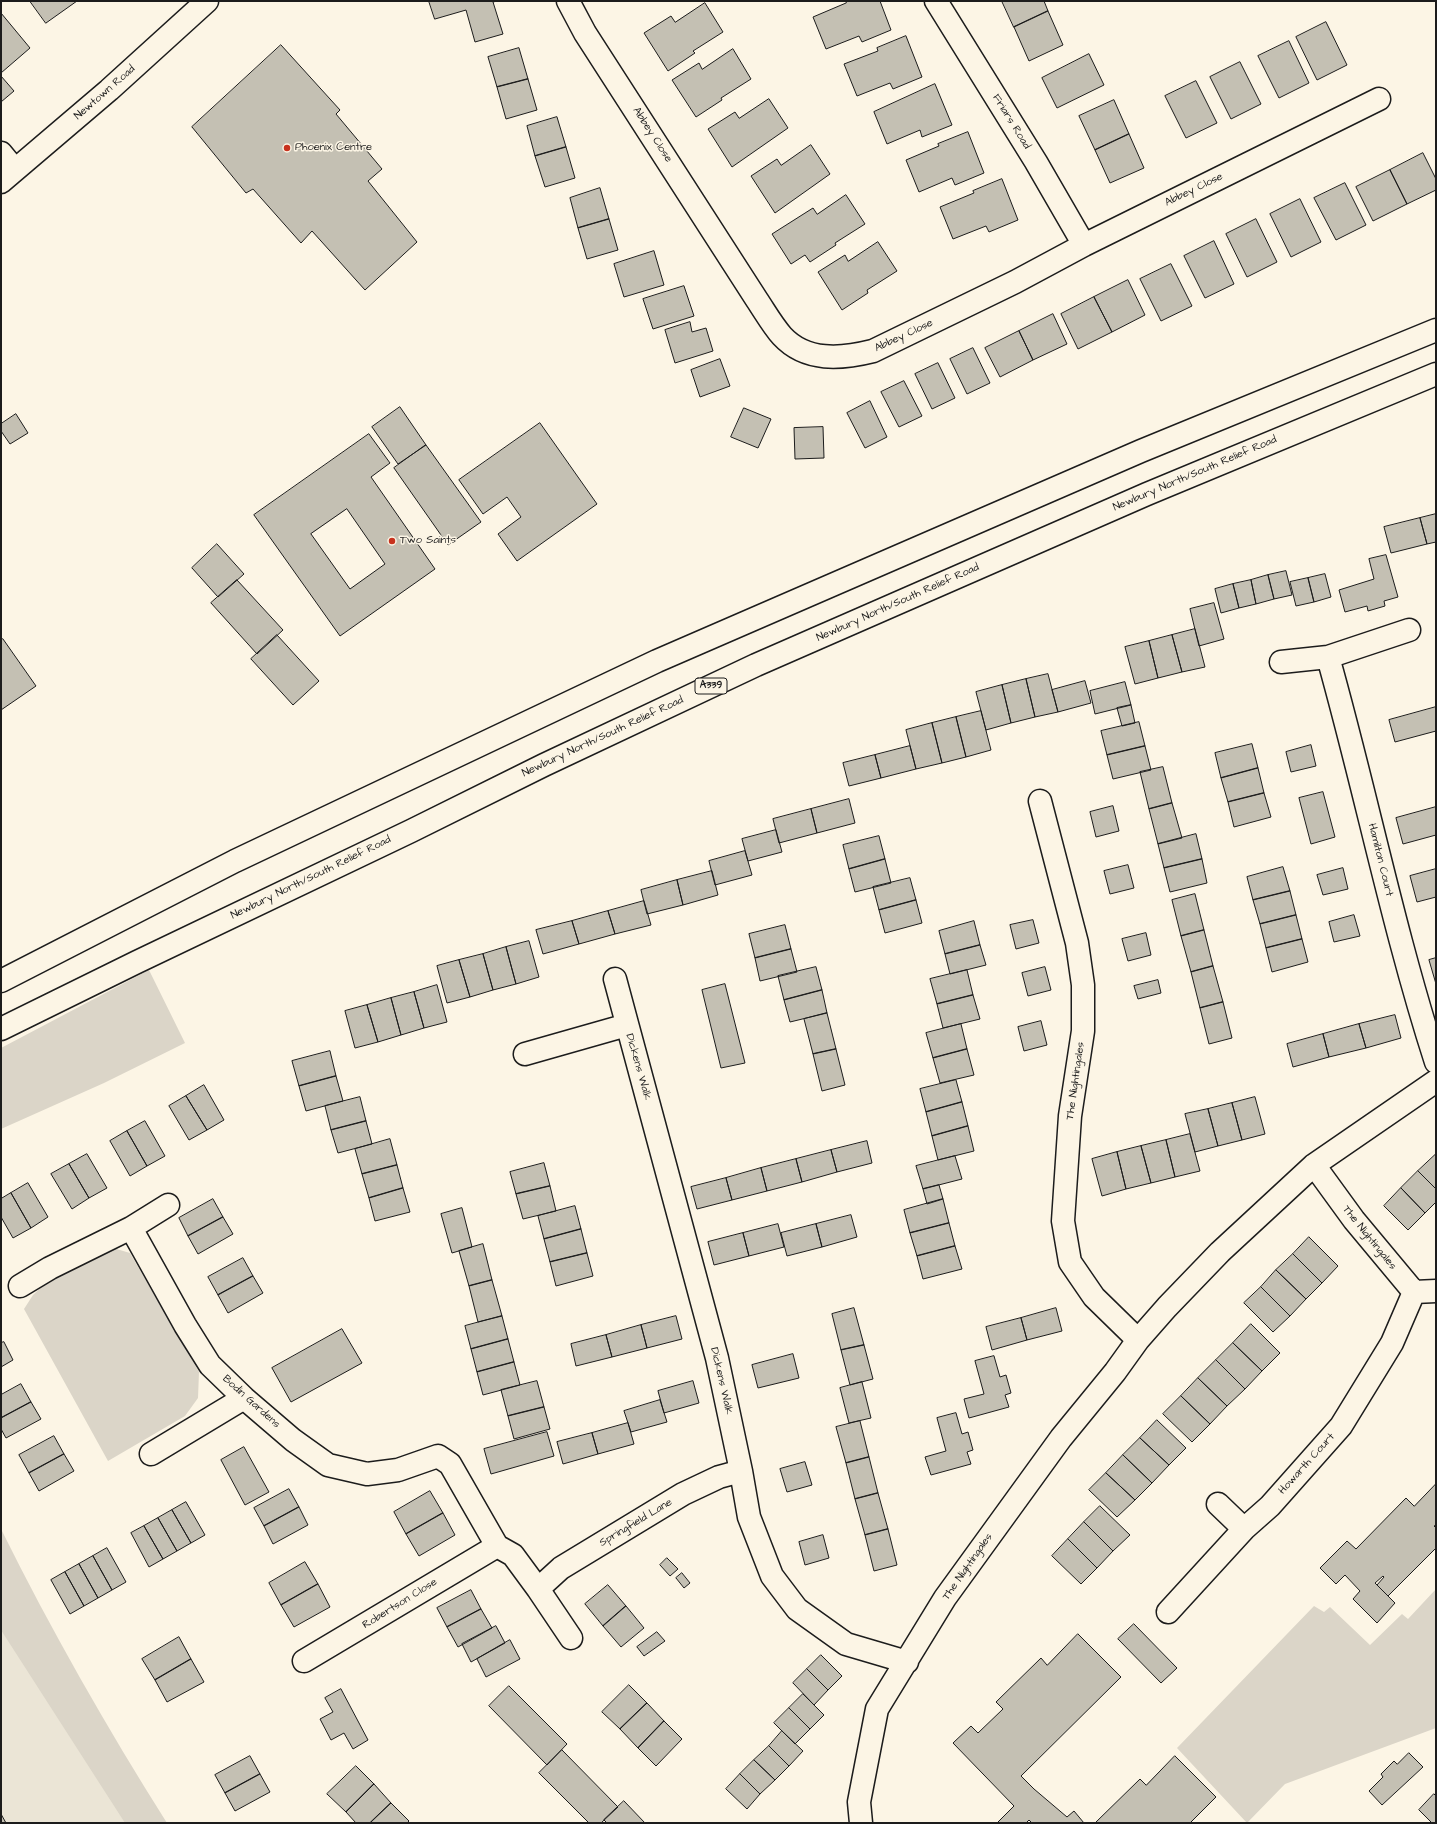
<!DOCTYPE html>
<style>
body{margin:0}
#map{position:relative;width:1437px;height:1824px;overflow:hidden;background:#fcf5e5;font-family:"Architects Daughter",sans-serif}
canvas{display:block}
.frame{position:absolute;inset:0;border:2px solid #1c1c1c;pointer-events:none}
</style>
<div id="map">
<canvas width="1437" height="1824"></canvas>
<div class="frame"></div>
</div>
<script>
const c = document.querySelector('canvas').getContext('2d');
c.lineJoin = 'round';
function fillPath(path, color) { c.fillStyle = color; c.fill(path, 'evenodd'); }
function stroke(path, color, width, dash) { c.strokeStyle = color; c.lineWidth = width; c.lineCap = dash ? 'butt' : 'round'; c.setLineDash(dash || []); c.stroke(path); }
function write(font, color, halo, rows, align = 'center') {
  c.font = font + ' "Architects Daughter",sans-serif'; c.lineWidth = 3; c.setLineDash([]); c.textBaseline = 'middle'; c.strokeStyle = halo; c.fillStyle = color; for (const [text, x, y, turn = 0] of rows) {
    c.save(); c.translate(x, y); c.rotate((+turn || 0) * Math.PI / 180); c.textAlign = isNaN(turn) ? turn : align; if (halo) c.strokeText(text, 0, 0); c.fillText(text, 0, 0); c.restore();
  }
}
fillPath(new Path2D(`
 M1 1569 151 1823H1Z`), '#ebe5d6');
fillPath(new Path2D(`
 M149 970 185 1043 104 1083 1 1129V1048Z
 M113 1248 130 1253 199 1372 198 1398 185 1416 108 1461 24 1309 33 1295 54 1275Z
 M1 1529C51 1630 107 1728 167 1823H125L1 1630Z
 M1436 1589V1728L1285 1784 1247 1823 1177 1748 1314 1606 1324 1612 1330 1607 1370 1645 1402 1614 1408 1619Z`), '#dbd5c8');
const building = new Path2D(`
 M30 1H77L46 23Z
 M429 1H497L493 2 503 34 475 42 466 10 435 19Z
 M846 1H880L891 30 862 42 859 36 826 49 813 17 846 3Z
 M1002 1H1044L1048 11 1014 27Z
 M705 3 723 32 693 51 695 53 668 71 644 33 671 16 675 22Z
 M1048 11 1063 45 1029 61 1014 27Z
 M1 13 30 48 1 73Z
 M1326 22 1347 65 1317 80 1296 37Z
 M906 36 922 77 893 89 890 83 857 96 844 64 878 51 877 48Z
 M1289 41 1309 83 1279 98 1258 56Z
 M281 45 340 110 336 114 382 169 368 181 417 242 365 290 312 231 301 243 253 189 246 193 192 127Z
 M519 48 528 79 497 87 488 57Z
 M733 49 751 79 721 98 722 100 696 117 672 80 699 63 702 69Z
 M1089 54 1104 85 1057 108 1042 78Z
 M1240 62 1261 104 1231 119 1210 77Z
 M1 76 14 91 1 102Z
 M528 79 537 110 506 119 497 87Z
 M1196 81 1217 123 1186 138 1165 96Z
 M935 84 952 125 922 137 920 130 887 144 874 112Z
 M769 99 788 128 732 167 708 129 735 112 739 118Z
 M1114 100 1129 134 1095 150 1079 116Z
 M557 117 566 147 535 156 527 126Z
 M968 132 984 173 955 185 952 178 919 192 906 160 939 146 938 144Z
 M1129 134 1144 168 1110 183 1095 150Z
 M811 145 830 174 775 213 751 176 777 159 781 165Z
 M566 147 575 178 545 187 535 156Z
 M1423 153 1436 179V190L1407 204 1390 170Z
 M1390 170 1407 204 1373 221 1356 187Z
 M1002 179 1018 220 989 232 986 226 953 239 940 207 974 193 973 191Z
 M1345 183 1366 225 1336 240 1314 198Z
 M600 188 609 219 578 228 570 198Z
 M846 195 865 224 835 243 836 245 810 262 805 255 791 264 772 234 813 208 817 214Z
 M1300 199 1321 242 1291 257 1270 214Z
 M609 219 618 250 587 259 578 228Z
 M1256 219 1277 262 1247 277 1226 234Z
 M1214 241 1234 284 1205 298 1184 256Z
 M878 242 897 271 867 290 868 293 842 310 818 272 845 255 848 261Z
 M654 251 664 285 624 297 614 264Z
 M1171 264 1192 306 1161 321 1140 279Z
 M1128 280 1145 315 1112 332 1094 297Z
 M684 286 694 316 653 329 643 299Z
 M1094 297 1112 332 1078 349 1061 314Z
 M1053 314 1067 344 1033 360 1019 331Z
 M690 322 692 332 706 328 713 351 675 363 665 330Z
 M1019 331 1033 360 1000 377 985 348Z
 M973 348 990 383 967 394 950 359Z
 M720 359 730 386 700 397 691 370Z
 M938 363 955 398 932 409 915 374Z
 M904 381 922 416 899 427 881 392Z
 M870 401 887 437 865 448 847 413Z
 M400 407 426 445 398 464 372 427Z
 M744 408 771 419 758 448 731 437Z
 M16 414 28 433 10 444 1 431V424Z
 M540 423 597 504 517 561 498 534 521 517 507 497 483 514 459 480Z
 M823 427 824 458 795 459 794 428Z
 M369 434 390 463 371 477 435 569 340 636 254 515ZM347 509 385 564 350 589 311 534Z
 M426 445 481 522 448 545 394 468Z
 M1436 514V542L1427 544 1420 518Z
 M1420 518 1427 544 1391 553 1384 527Z
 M217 544 244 574 218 597 192 568Z
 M1386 555 1398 597 1384 601 1385 606 1368 611 1367 606 1345 612 1339 590 1374 579 1369 559Z
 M1286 571 1292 595 1274 599 1268 575Z
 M1325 574 1331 597 1314 602 1308 578Z
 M1268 575 1274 599 1256 604 1251 580Z
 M1308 578 1314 602 1296 606 1290 582Z
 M237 580 283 630 257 654 211 603Z
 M1251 580 1256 604 1239 608 1233 584Z
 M1233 584 1239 608 1221 613 1215 589Z
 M1214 603 1224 639 1199 646 1190 609Z
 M1195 629 1205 667 1182 672 1172 635Z
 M277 635 319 681 293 705 251 659Z
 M1172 635 1182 672 1158 678 1149 641Z
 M3 639 36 686 1 710V640Z
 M1149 641 1158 678 1135 684 1125 647Z
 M1048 674 1058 712 1035 717 1026 679Z
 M1026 679 1035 717 1011 723 1002 685Z
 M1085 681 1091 703 1058 712 1052 690Z
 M1125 682 1131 705 1095 714 1090 691Z
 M1002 685 1011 723 986 730 976 692Z
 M1131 705 1135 723 1122 726 1117 708Z
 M1436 707V731L1395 742 1389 720Z
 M981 711 991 750 966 757 956 717Z
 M956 717 966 757 942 763 932 723Z
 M1139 722 1145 746 1107 755 1101 731Z
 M932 723 942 763 916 769 906 730Z
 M1252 744 1258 768 1221 778 1215 753Z
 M1311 745 1316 766 1291 772 1286 752Z
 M910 746 916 769 881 778 875 755Z
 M1145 746 1151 770 1113 779 1107 755Z
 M875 755 881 778 849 786 843 763Z
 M1163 767 1172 803 1149 809 1140 772Z
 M1258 768 1264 793 1228 802 1221 778Z
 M1323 792 1335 837 1311 844 1299 798Z
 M1264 793 1271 817 1234 827 1228 802Z
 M849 799 855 823 817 833 811 809Z
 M1172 803 1182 838 1158 844 1149 809Z
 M1113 806 1119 831 1096 837 1090 812Z
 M1436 807V835L1403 844 1396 818Z
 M811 809 817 833 779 843 773 819Z
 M776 830 782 852 748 861 742 839Z
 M1196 834 1202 859 1164 868 1158 844Z
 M879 836 885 859 849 869 843 845Z
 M745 851 752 875 715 885 709 861Z
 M885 859 891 883 855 892 849 869Z
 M1202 859 1207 883 1170 892 1164 868Z
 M1128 865 1134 888 1110 894 1104 871Z
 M1283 867 1290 891 1253 900 1247 877Z
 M1343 868 1348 889 1323 895 1317 875Z
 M1436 869V897L1417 902 1410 876Z
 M712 871 718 895 683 905 677 880Z
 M910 878 916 900 879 910 873 887Z
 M677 880 683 905 647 914 641 890Z
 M1290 891 1296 915 1260 924 1253 900Z
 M1195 894 1204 930 1181 936 1172 900Z
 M916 900 922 923 885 933 879 910Z
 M644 901 651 925 615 934 608 911Z
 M608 911 615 934 579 944 572 921Z
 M1296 915 1302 939 1266 948 1260 924Z
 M1354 915 1360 936 1334 942 1329 922Z
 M1033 920 1039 943 1016 949 1010 925Z
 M572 921 579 944 543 954 536 930Z
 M974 921 980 945 945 954 939 931Z
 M785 925 791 949 755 958 749 934Z
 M1204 930 1213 966 1191 972 1181 936Z
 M1146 933 1151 955 1128 961 1122 939Z
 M1302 939 1308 962 1272 972 1266 948Z
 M529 941 539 977 516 984 506 947Z
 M980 945 986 965 950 974 945 954Z
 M506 947 516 984 493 990 483 954Z
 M791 949 797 972 760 981 755 958Z
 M483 954 493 990 470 997 459 960Z
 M1436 958V984L1429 960Z
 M459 960 470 997 447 1003 437 966Z
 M1213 966 1223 1002 1200 1008 1191 972Z
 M816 967 822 990 784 1000 778 976Z
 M1045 967 1051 990 1028 996 1022 973Z
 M967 970 973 995 937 1004 930 979Z
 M1158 980 1161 993 1138 999 1134 986Z
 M725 984 745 1063 721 1068 702 990Z
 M437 985 447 1022 424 1028 414 992Z
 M822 990 827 1013 790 1022 784 1000Z
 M414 992 424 1028 401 1035 391 998Z
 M973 995 980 1019 943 1028 937 1004Z
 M391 998 401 1035 378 1042 367 1005Z
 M1223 1002 1232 1038 1209 1044 1200 1008Z
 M367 1005 378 1042 355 1048 345 1011Z
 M827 1013 836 1049 813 1054 804 1019Z
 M1395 1015 1401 1038 1366 1048 1359 1024Z
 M1041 1021 1047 1045 1024 1051 1018 1027Z
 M961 1024 967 1049 933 1058 926 1033Z
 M1359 1024 1366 1048 1329 1057 1323 1034Z
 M1323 1034 1329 1057 1293 1067 1287 1044Z
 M836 1049 845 1085 822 1091 813 1054Z
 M967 1049 974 1075 940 1083 933 1058Z
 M330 1051 336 1076 299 1086 292 1061Z
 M336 1076 343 1101 306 1111 299 1086Z
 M956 1080 962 1102 926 1112 920 1089Z
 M204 1085 224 1120 207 1130 186 1096Z
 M186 1096 207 1130 189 1140 169 1106Z
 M360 1097 366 1121 331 1130 325 1106Z
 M1255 1097 1265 1134 1242 1140 1232 1103Z
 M962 1102 968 1126 932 1136 926 1112Z
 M1232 1103 1242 1140 1218 1146 1208 1109Z
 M1208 1109 1218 1146 1195 1152 1185 1114Z
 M145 1121 165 1156 147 1166 127 1131Z
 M366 1121 372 1144 338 1153 331 1130Z
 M968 1126 974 1151 938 1160 932 1136Z
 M127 1131 147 1166 130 1176 110 1141Z
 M1190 1134 1200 1171 1175 1177 1166 1140Z
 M390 1139 397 1165 362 1174 355 1149Z
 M1166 1140 1175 1177 1151 1183 1141 1146Z
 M867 1141 872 1163 837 1172 831 1150Z
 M1141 1146 1151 1183 1126 1189 1117 1152Z
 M831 1150 837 1172 802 1182 796 1159Z
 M1117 1152 1126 1189 1102 1196 1092 1159Z
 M87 1154 107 1188 89 1198 69 1164Z
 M1436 1154V1189L1418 1171Z
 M955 1156 962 1179 923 1189 916 1166Z
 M796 1159 802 1182 767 1191 761 1168Z
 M544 1163 550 1186 516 1194 510 1172Z
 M69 1164 89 1198 72 1209 51 1174Z
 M397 1165 403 1188 369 1198 362 1174Z
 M761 1168 767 1191 732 1200 726 1178Z
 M1418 1171 1436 1189V1202L1425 1213 1401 1188Z
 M726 1178 732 1200 697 1209 691 1187Z
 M28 1183 48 1217 31 1228 11 1193Z
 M939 1185 943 1199 927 1204 923 1189Z
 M550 1186 556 1211 523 1219 516 1194Z
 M403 1188 410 1212 375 1221 369 1198Z
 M1401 1188 1425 1213 1408 1230 1384 1206Z
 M11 1193 31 1228 13 1238 1 1217V1199Z
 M213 1199 223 1217 188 1236 179 1218Z
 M943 1199 949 1223 910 1233 904 1210Z
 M575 1206 581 1229 544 1239 538 1216Z
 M462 1208 472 1247 452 1253 441 1214Z
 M851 1215 857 1237 822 1247 816 1224Z
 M223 1217 233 1234 198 1254 188 1236Z
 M949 1223 955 1246 917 1256 910 1233Z
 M778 1224 784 1247 749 1256 743 1233Z
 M816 1224 822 1247 787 1256 781 1233Z
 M581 1229 587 1253 550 1262 544 1239Z
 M743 1233 749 1256 714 1265 708 1242Z
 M1309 1237 1338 1266 1322 1283 1293 1254Z
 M483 1244 492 1280 469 1286 459 1251Z
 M955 1246 962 1269 923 1279 917 1256Z
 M587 1253 593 1276 556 1286 550 1262Z
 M1293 1254 1322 1283 1306 1299 1276 1270Z
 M243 1258 253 1276 218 1295 208 1277Z
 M1276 1270 1306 1299 1290 1316 1261 1287Z
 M253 1276 263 1293 228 1313 218 1295Z
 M492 1280 502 1316 478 1322 469 1286Z
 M1261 1287 1290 1316 1273 1332 1244 1303Z
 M854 1308 864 1345 841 1350 832 1314Z
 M1056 1308 1062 1331 1027 1340 1021 1318Z
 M502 1316 508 1339 471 1349 465 1326Z
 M676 1316 682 1339 647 1348 641 1325Z
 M1021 1318 1027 1340 992 1350 986 1327Z
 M1251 1324 1280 1353 1262 1371 1233 1343Z
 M641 1325 647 1348 612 1357 606 1335Z
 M342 1329 362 1363 291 1402 272 1368Z
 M606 1335 612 1357 576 1366 571 1344Z
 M508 1339 514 1362 477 1372 471 1349Z
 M4 1342 13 1360 1 1367V1343Z
 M1233 1343 1262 1371 1245 1389 1216 1360Z
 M864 1345 873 1379 850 1385 841 1350Z
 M793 1354 799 1378 758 1388 752 1365Z
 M994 1356 1000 1377 1006 1375 1011 1393 1005 1395 1009 1407 969 1418 964 1399 984 1394 975 1361Z
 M1216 1360 1245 1389 1227 1406 1198 1378Z
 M514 1362 520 1385 483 1395 477 1372Z
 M1198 1378 1227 1406 1210 1424 1181 1396Z
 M537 1381 544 1407 508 1416 501 1390Z
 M693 1381 699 1403 664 1413 658 1391Z
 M862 1382 871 1418 849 1423 840 1388Z
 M21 1384 31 1402 1 1418V1395Z
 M1181 1396 1210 1424 1192 1442 1163 1414Z
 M660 1400 667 1422 631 1432 624 1411Z
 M31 1402 41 1419 6 1438 1 1429V1418Z
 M544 1407 550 1429 514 1439 508 1416Z
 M956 1413 962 1434 968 1432 973 1450 967 1452 971 1464 931 1475 925 1457 946 1451 937 1418Z
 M1157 1420 1186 1448 1169 1465 1140 1438Z
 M860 1421 869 1457 846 1463 836 1427Z
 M628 1423 634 1444 598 1454 592 1433Z
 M547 1432 554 1456 491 1474 484 1449Z
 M592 1433 598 1454 563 1464 557 1442Z
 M54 1436 64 1454 29 1473 19 1455Z
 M1140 1438 1169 1465 1152 1483 1123 1455Z
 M244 1447 269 1492 245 1505 221 1460Z
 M64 1454 74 1471 39 1491 29 1473Z
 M1123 1455 1152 1483 1135 1500 1106 1473Z
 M869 1457 878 1493 855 1499 846 1463Z
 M805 1462 812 1485 787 1492 780 1469Z
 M1106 1473 1135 1500 1117 1517 1089 1490Z
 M1436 1484V1525L1434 1526 1436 1528V1548L1388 1596 1377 1585 1384 1577 1383 1576 1375 1583 1395 1603 1377 1623 1353 1599 1360 1591 1345 1575 1336 1584 1320 1568 1347 1541 1356 1549 1406 1498 1414 1506Z
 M289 1489 299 1507 264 1526 254 1508Z
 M430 1491 443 1513 406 1534 394 1512Z
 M878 1493 888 1529 865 1535 855 1499Z
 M186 1502 205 1535 191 1543 172 1510Z
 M1100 1506 1130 1535 1113 1551 1084 1522Z
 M299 1507 308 1525 273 1544 264 1526Z
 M172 1510 191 1543 177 1551 158 1518Z
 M443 1513 455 1535 419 1556 406 1534Z
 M158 1518 177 1551 163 1559 144 1526Z
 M1084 1522 1113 1551 1097 1568 1068 1539Z
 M144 1526 163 1559 149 1567 131 1533Z
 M888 1529 897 1565 874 1571 865 1535Z
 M823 1535 829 1558 805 1565 799 1542Z
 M1068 1539 1097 1568 1081 1584 1052 1556Z
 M107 1548 126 1582 112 1590 93 1556Z
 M93 1556 112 1590 98 1598 79 1564Z
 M667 1558 678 1569 670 1576 660 1565Z
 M305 1562 318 1584 281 1605 269 1583Z
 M79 1564 98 1598 84 1606 65 1572Z
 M65 1572 84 1606 70 1614 51 1580Z
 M682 1573 690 1583 684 1588 676 1578Z
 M318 1584 330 1607 294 1627 281 1605Z
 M608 1585 626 1606 603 1626 585 1604Z
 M471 1590 481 1609 447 1627 437 1608Z
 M626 1606 644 1628 621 1647 603 1626Z
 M481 1609 492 1628 458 1647 447 1627Z
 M1134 1624 1177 1668 1161 1683 1118 1639Z
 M496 1626 505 1643 471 1662 462 1644Z
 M657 1632 665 1641 644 1656 637 1647Z
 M1078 1634 1121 1677 1021 1776 1034 1789 1067 1817 1074 1811 1084 1823H1032L1029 1820 1026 1823H997L1014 1806 953 1743 971 1726 978 1733 1003 1709 996 1702 1041 1658 1047 1665Z
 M179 1637 191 1659 155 1680 142 1659Z
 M510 1640 520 1659 486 1677 477 1659Z
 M821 1655 842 1676 828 1690 807 1669Z
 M191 1659 204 1682 167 1702 155 1680Z
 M807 1669 828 1690 814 1705 793 1683Z
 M629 1685 647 1703 620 1729 602 1712Z
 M509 1686 567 1744 547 1765 489 1706Z
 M341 1689 368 1740 353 1749 344 1733 331 1740 320 1719 333 1712 325 1698Z
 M803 1694 824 1715 810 1729 789 1708Z
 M647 1703 664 1721 638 1748 620 1729Z
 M789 1708 810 1729 795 1744 774 1723Z
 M664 1721 682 1739 656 1766 638 1748Z
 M782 1731 803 1751 789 1766 769 1746Z
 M769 1746 789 1766 775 1780 754 1760Z
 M562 1750 618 1807 601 1823H589L539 1773Z
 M1409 1753 1423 1767 1382 1805 1369 1791 1383 1777 1381 1774 1394 1761 1397 1764Z
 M250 1756 260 1774 225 1793 215 1775Z
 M1175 1756 1216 1797 1190 1823H1095L1140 1779 1146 1785Z
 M754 1760 775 1780 760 1794 740 1774Z
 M356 1766 374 1784 346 1812 327 1794Z
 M260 1774 270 1792 235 1811 225 1793Z
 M740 1774 760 1794 747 1809 726 1789Z
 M374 1784 391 1803 370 1823H356L346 1812Z
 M1434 1794 1436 1796V1823H1432L1419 1810Z
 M624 1801 645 1823H607L604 1820Z
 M391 1803 409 1821 407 1823H370Z
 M1 1814 6 1823H1Z`);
fillPath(building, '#c4c0b3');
stroke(building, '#1c1c1c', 1);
const minor = new Path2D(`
 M568 1 585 33 757 300C765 312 773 326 782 336 806 362 841 359 873 351L1015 282 1084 245 1379 99
 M936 1 1036 162 1084 245
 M1 153 15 170
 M1 182 109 90 207 1
 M1328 657C1366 792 1393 929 1436 1062
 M1281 662 1328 657 1409 630
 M1040 801 1077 943 1083 985V1031L1070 1116 1063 1221 1070 1262 1094 1297 1138 1340
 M615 979 717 1358 741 1471 749 1517 772 1576 797 1609 846 1644 907 1662
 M525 1054 627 1025
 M1314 1165 1354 1220 1414 1292 1436 1291
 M131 1228 168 1205
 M20 1286 50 1268 131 1228 185 1325 210 1365 244 1398 293 1440 328 1465 367 1474 398 1470 438 1456 450 1464 497 1546 513 1555 538 1589 561 1568 683 1494 719 1477 741 1471
 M151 1454 244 1398
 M1218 1504 1244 1529
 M538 1589 571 1638
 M1168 1612 1244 1529 1270 1506 1341 1426 1392 1343 1414 1292
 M304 1661 497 1546
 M861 1823 859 1802 877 1709 945 1598 1061 1438 1115 1372 1138 1340 1167 1307 1220 1252 1314 1165 1436 1081`);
const highway = new Path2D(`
 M1 981 235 861 657 661 1141 451 1436 330
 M1 1029 137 962 411 831 544 765 756 665 1147 494 1436 374`);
stroke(minor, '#1c1c1c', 25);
stroke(highway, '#1c1c1c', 25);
stroke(minor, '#fcf5e5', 22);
stroke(highway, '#fcf5e5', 22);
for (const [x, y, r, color] of [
 [287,148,4,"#c8321e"],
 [392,541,4,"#c8321e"]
]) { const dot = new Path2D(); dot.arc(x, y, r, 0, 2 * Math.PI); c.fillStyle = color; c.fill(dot); stroke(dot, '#fcf5e5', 1.5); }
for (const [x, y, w] of [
 [711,686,32]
]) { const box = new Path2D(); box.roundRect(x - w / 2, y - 8, w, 16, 3); c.fillStyle = '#fcf5e5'; c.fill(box); stroke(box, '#1c1c1c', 1); }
write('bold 10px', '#1c1c1c', null, [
 ["A339",711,686]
]);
write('11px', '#1c1c1c', '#fcf5e5', [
 ["Newtown Road",105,93,-41],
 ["Friars Road",1011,122,58],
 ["Abbey Close",652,135,57],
 ["Abbey Close",1194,190,-26],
 ["Abbey Close",904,336,-25],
 ["Newbury North/South Relief Road",1195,474,-23],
 ["Newbury North/South Relief Road",898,603,-24],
 ["Newbury North/South Relief Road",603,737,-25],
 ["Hamilton Court",1380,860,76],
 ["Newbury North/South Relief Road",311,878,-26],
 ["Dickens Walk",638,1067,74],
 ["The Nightingales",1076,1081,-82],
 ["The Nightingales",1369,1238,51],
 ["Dickens Walk",721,1381,77],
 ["Bodin Gardens",251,1402,42],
 ["Howarth Court",1307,1464,-48],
 ["Springfield Lane",636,1523,-31],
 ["The Nightingales",968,1567,-55],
 ["Robertson Close",400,1604,-32]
]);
write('11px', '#1c1c1c', '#fcf5e5', [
 ["Phoenix Centre",295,148],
 ["Two Saints",400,541]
], 'left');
</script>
